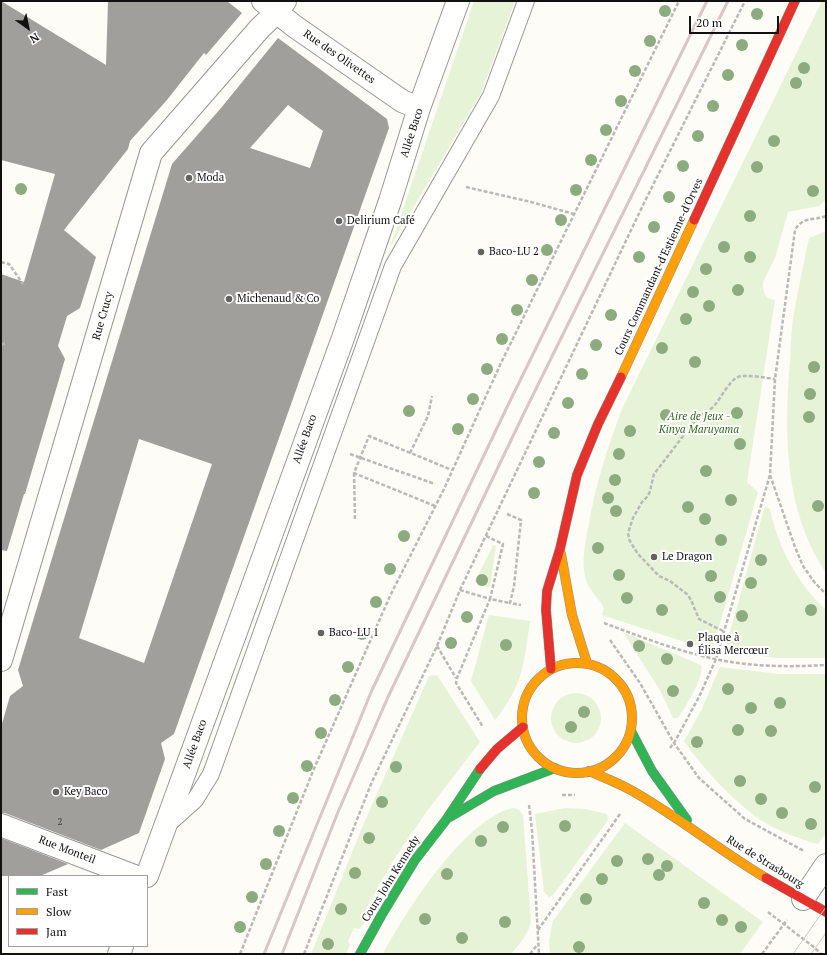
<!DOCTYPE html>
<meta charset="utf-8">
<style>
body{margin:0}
#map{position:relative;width:827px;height:955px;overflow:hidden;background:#fdfcf7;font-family:"PT Serif",serif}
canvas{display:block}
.frame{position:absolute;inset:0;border:2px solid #111;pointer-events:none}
.legend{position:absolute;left:8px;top:875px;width:140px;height:72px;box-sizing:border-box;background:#fff;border:1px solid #a0a0a0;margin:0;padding:5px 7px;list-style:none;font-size:12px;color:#111}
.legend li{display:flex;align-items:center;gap:8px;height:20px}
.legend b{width:20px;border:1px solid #a0a0a0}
.north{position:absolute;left:8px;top:8px;width:40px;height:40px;-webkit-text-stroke:3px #fff;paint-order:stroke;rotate:147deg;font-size:11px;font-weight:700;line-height:16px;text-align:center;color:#111}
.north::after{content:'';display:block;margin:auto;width:14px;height:18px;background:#111;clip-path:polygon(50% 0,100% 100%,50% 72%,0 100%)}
.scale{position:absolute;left:689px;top:16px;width:90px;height:18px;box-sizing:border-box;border:2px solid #111;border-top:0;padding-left:5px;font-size:12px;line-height:14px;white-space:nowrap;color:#111;-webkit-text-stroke:3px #fff;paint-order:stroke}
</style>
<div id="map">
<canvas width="827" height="955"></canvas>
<div class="frame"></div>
<ul class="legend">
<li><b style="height:5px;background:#30b455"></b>Fast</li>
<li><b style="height:5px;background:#ff9f0a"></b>Slow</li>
<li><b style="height:5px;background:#e5322d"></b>Jam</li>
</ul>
<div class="north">N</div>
<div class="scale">20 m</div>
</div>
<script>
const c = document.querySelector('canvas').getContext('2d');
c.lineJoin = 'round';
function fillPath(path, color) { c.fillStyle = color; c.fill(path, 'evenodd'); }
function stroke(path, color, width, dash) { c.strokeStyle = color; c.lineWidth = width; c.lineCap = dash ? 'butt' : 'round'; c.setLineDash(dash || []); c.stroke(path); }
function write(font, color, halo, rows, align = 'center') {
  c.font = font + ' "PT Serif",serif'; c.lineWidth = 4; c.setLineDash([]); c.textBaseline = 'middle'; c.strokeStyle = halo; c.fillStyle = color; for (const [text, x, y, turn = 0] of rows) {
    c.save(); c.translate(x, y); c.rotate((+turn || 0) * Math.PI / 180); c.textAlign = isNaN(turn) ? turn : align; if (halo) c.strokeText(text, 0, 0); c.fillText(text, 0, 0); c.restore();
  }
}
fillPath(new Path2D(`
 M474 1H515L481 93 390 247Z
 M822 1H826V200L819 206 788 212 775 258 763 282V287L765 295 768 298 775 300 747 482 758 492 712 651 602 615 604 608C599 598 589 590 586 580 581 564 585 544 588 528 595 487 607 448 622 409Z
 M826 231V573C784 511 784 433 790 361 791 345 791 329 794 313 798 288 804 263 809 238Z
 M766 507 770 509C778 547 797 583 826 610V658H777L729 652 726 649 727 643 764 509Z
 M493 545 496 546 490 587 480 586 475 582Z
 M489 615 530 621C524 663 523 686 495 720L471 681Z
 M623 632 701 665C705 676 685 708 678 718H673L661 692Z
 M720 667 779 674H826V833L818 844 813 843C799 838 784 833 771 826 742 811 702 768 684 741L701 711Z
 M437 675 480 742 427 811 391 864 362 916 365 919 363 925 359 929 354 928 348 941 350 945 346 954H311L364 823 429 676Z
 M551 718a25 25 0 1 1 50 0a25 25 0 1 1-50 0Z
 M512 808C517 808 520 810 523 815L531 921C528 935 520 943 511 954H383C406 911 463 821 512 808Z
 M565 808 585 809 607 814 608 820 559 887 553 895 549 897 544 892 535 814Z
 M625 823 763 922 740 954H550L549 940 553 921Z`), '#e7f3d7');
fillPath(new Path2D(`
 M1 1 106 65 108 1H227L242 13 206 55 204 53 167 100 130 141 128 149 64 230 96 257 80 308 67 316 58 346 65 359 25 494H24L7 551 1 550V274L24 282 55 174 1 160Z
 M278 38 387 119 389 128 174 734 161 743 165 759 139 833 101 850 5 813H1V727L10 696 23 686 18 670 172 164 221 108ZM288 105 323 131 310 168 250 148ZM139 439 212 464 144 663 79 638Z
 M1 838 68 864 40 876H1Z`), '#a19f9c');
const lane = new Path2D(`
 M167 825 195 800 211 774 393 266 491 96 526 1`);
const street = new Path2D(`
 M263 1 294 26 402 101 419 108
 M1 660 151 153 260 28 277 12 285 1
 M1 825 134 876
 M147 876 343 338 390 201 419 108 458 1
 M803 899 826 865
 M119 954 122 946`);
const fast = new Path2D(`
 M631 731 652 771 687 820
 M450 817 494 791 555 768
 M360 954 381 916 415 860 446 820 480 769`);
const slow = new Path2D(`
 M621 377 694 220
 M561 554 572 615 587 663
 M522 718a55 55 0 1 1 110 0a55 55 0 1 1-110 0Z
 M589 771C605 778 621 784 636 793 681 819 722 852 766 878`);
const jam = new Path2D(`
 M694 220 795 1
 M551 669 546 610 547 591 560 549 577 475 598 424 621 377
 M480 769 497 749 523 727
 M766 878 826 912`);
stroke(lane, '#979795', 18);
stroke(street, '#979795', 24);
stroke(fast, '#8e8d8b', 10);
stroke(slow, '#8e8d8b', 10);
stroke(jam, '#8e8d8b', 10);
stroke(new Path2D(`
 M466 187 531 202 574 214
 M826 216C813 221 803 216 795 230L775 379 770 475 795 547 803 566 815 583 826 594
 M1 262 9 264 23 284
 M1 345 6 343
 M410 453 428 416 432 396
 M350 454 435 484
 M354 473 355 520
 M435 506 354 473 369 436 452 470
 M507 514 521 520 514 586 510 603 521 605
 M486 536 503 544 490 599 510 603
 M460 590 490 599 457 678 456 683 483 727
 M604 623C641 637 680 652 720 660 754 667 791 667 826 665
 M723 631 699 619 691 600 688 595 670 581 659 576 638 554 631 543 629 539 628 533 633 518 642 502 648 496 650 491 654 474 697 418C704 413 708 412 714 406 721 398 729 381 738 377 746 374 766 378 775 379
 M610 640 640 683 674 743 699 778 745 819 804 851
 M437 646 456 678
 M670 748 674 743 699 697 716 659 770 475
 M562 795H575
 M529 805 532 830 539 954
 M768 912 815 948 821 954
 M538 930 620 814
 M240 954 313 771 390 596 444 489 500 365 679 1
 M304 954 371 784 437 646 460 590 643 205 745 1
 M530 954 538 944
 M762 954 787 920`), '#b9b9b8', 2.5, [4, 2]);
stroke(lane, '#fffffe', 16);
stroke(street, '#fffffe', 22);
stroke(fast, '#30b455', 9);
stroke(slow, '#ff9f0a', 9);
stroke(jam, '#e5322d', 9);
stroke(new Path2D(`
 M793 954 826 907
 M811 954 826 933`), '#d9c6c7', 1);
stroke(new Path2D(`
 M264 954 372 690 508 405 707 1
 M282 954 338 812 388 697 525 411 728 1`), '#d9c6c7', 3);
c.fillStyle = '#8cac80';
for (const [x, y] of [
 [665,11],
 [757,14],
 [650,41],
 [742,45],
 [804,68],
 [635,71],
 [728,75],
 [796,83],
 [621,101],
 [713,106],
 [606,130],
 [698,136],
 [774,141],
 [591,160],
 [683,166],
 [757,167],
 [21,189],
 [576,190],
 [813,191],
 [669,197],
 [750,216],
 [561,220],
 [654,227],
 [724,247],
 [547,250],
 [639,257],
 [750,257],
 [706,269],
 [532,280],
 [738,290],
 [693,292],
 [709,306],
 [517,310],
 [611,315],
 [686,319],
 [502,339],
 [596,345],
 [662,348],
 [695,362],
 [814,367],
 [487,369],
 [582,374],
 [810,394],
 [473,399],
 [568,403],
 [409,411],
 [737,413],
 [666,415],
 [809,417],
 [458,429],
 [630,431],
 [554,433],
 [740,444],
 [619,454],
 [539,462],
 [706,471],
 [615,480],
 [534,493],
 [608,498],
 [731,500],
 [818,506],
 [688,507],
 [616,511],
 [705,519],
 [404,536],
 [721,540],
 [598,548],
 [761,560],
 [390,569],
 [619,575],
 [711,576],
 [482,580],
 [751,583],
 [720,597],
 [627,598],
 [376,602],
 [662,610],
 [811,610],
 [742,616],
 [467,617],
 [362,634],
 [451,643],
 [506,645],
 [639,646],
 [667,659],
 [348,667],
 [728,689],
 [673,691],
 [335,700],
 [780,703],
 [751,708],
 [584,712],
 [571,727],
 [738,730],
 [771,731],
 [321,733],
 [697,742],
 [307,766],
 [396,767],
 [740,781],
 [815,787],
 [293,798],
 [761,799],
 [382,802],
 [782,813],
 [811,824],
 [565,826],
 [503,827],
 [279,831],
 [369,838],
 [481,841],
 [648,859],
 [617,861],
 [266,864],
 [667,866],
 [355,873],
 [447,874],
 [659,875],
 [602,879],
 [252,897],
 [586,899],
 [704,903],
 [341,909],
 [425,919],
 [722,920],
 [505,922],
 [240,927],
 [741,927],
 [462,938],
 [328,944],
 [579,947]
]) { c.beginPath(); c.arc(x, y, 6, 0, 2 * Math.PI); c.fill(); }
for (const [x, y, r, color] of [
 [189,178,4,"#646362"],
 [339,221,4,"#646362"],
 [481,252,4,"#646362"],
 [229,299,4,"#646362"],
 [654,557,4,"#646362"],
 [321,633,4,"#646362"],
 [690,644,4,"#646362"],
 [56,792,4,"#646362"]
]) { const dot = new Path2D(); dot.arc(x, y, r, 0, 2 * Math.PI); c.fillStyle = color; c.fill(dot); stroke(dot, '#fff', 1.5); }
write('9px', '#353434', null, [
 ["2",60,822]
]);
write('11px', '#111', '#fff', [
 ["Rue des Olivettes",339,57,35],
 ["Allée Baco",412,133,-72],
 ["Cours Commandant-d'Estienne-d'Orves",659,267,-65],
 ["Rue Crucy",103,316,-74],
 ["Allée Baco",305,439,-70],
 ["Allée Baco",195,744,-70],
 ["Rue Monteil",67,850,21],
 ["Rue de Strasbourg",765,862,32],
 ["Cours John Kennedy",391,879,-58]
]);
write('11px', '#111', '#fff', [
 ["Moda",197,178],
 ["Delirium Café",347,221],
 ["Baco-LU 2",489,252],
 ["Michenaud & Co",237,299],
 ["Le Dragon",662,557],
 ["Baco-LU 1",329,633],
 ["Plaque à",698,638],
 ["Élisa Mercœur",698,651],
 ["Key Baco",64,792]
], 'left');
write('italic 11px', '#2f6b1f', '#fff', [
 ["Aire de Jeux -",699,417],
 ["Kinya Maruyama",699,430]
]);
</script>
